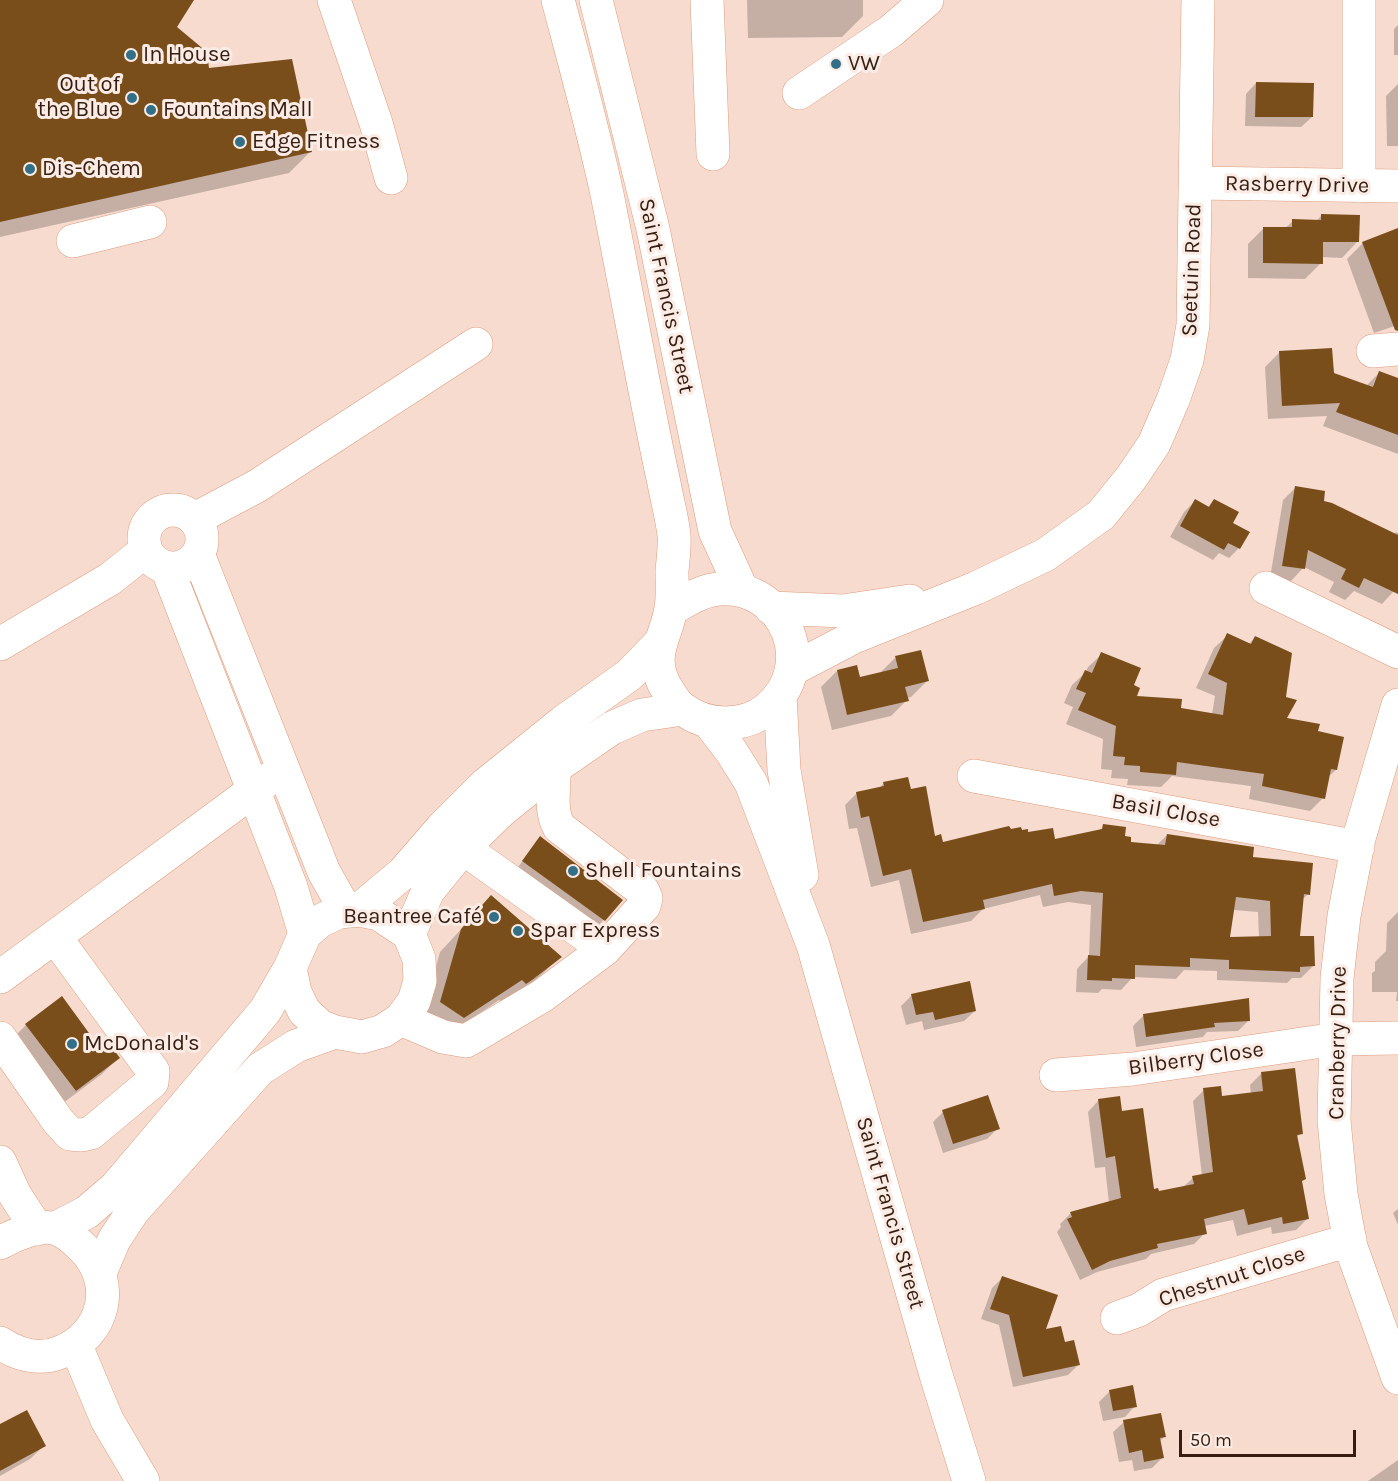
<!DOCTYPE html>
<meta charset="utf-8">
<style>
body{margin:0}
#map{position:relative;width:1398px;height:1481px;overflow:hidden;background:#f7dbce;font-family:Karla,sans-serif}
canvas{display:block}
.scale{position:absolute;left:1179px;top:1430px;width:177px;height:27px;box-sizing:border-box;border:3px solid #361d11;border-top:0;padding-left:8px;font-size:18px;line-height:21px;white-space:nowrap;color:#361d11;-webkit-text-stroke:4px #faece5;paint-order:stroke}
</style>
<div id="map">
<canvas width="1398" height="1481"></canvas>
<div class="scale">50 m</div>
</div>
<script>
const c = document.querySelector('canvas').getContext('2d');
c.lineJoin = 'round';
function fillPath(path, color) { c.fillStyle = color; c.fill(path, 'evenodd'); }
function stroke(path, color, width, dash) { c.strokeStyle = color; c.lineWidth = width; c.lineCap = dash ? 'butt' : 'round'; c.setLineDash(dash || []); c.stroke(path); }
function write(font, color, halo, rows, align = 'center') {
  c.font = font + ' Karla,sans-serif'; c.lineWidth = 6; c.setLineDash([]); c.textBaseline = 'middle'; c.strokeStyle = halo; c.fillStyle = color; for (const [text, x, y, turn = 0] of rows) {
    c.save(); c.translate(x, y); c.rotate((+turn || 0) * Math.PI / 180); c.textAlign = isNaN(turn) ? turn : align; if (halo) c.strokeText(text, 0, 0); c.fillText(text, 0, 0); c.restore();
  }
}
fillPath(new Path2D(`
 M0 0H193L175 27 208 70 310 152 289 173 0 237Z
 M747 0H863V16L842 37 748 38Z
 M1398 25V55H1394V29Z
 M1256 83 1312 117 1301 127 1245 126 1246 94Z
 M1398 84V146H1387L1386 96Z
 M1321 216 1357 242 1342 258 1321 257V263L1305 279 1248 278V244L1264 228 1284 229 1293 221H1316Z
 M1398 230V325L1374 333 1347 259 1363 243Z
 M1279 353 1366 386 1379 373 1398 380V454L1323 426 1327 416 1268 419 1265 367Z
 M1295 488 1322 503 1394 535 1396 532 1398 533V590L1394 591 1382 604 1354 591 1345 600 1329 592 1334 582 1304 567 1291 581 1270 578 1283 500Z
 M1214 500 1231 523 1239 548 1229 558 1219 553 1213 560 1170 537 1184 512 1195 501 1207 508Z
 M1228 635 1249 644 1255 637 1284 698 1285 719 1317 733 1336 770 1327 778 1323 798 1310 811 1249 799 1251 786 1172 776 1161 787 1127 785 1128 779 1111 778 1112 770 1101 769 1103 739 1066 724 1073 707 1064 703 1072 685 1086 672 1088 667 1102 654 1132 685 1135 697 1179 710 1212 714 1215 696 1196 688 1214 648Z
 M895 658 927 681 911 697 907 698V700L891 716 832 730 821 687 837 671 859 679 879 674Z
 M884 783 942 844 1027 834 1054 841 1098 832 1104 826 1129 843 1156 846 1167 835 1251 859 1308 894 1302 900 1299 938 1313 966 1301 978H1292L1287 983 1217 980V971L1184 970 1176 979 1133 977 1121 990 1102 989 1098 993 1076 992 1077 969 1089 956 1091 905 1068 902 1043 907 1040 895 983 909 971 921 911 934 899 880 871 887 857 828 849 829 845 805 857 793 878 789ZM1233 910 1258 912 1259 938 1228 939Z
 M536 843 621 900 599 925 518 867Z
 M491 897 560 957 539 977 504 1004 499 1000 442 1039 420 1024 440 952Z
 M1398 912V1001H1396L1397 992H1372V973L1375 971V962L1386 951 1387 923Z
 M912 995 975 1011 964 1021 924 1030 922 1021 906 1025 901 1006Z
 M1143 1016 1248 1021 1238 1031 1207 1032 1203 1037 1136 1047 1133 1026Z
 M26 1025 97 1046 118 1058 102 1074 59 1106 10 1041Z
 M1261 1074 1301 1133 1296 1138 1300 1182 1307 1219 1296 1230 1272 1234 1271 1227 1237 1236 1233 1220 1204 1226 1205 1233 1194 1244 1151 1254 1146 1259 1097 1272 1080 1280 1057 1232 1061 1227 1060 1224 1071 1213 1109 1203 1105 1167 1095 1168 1088 1112 1099 1100 1121 1113 1153 1191 1158 1192 1183 1187 1193 1178 1202 1176 1193 1101 1204 1090 1221 1098 1251 1094 1250 1085Z
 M943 1112 998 1128 987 1139 943 1153 933 1122Z
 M1398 1209V1225L1393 1213Z
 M1002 1278 1044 1331 1063 1344 1078 1365 1068 1375 1013 1387 999 1325 981 1319 992 1288Z
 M1110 1391 1135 1406 1125 1417 1103 1421 1099 1402Z
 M1124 1422 1165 1436 1159 1442 1162 1458 1152 1468 1134 1471 1132 1460 1119 1462 1113 1432Z
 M0 1426 45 1445 30 1459 0 1476Z
 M1398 1460V1481H1368Z`), '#0003');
fillPath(new Path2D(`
 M0 0H194L177 27 207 52 209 68 292 59 312 152 0 222Z
 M1256 82 1314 83 1313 117H1255Z
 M1321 214 1360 215 1359 242H1323V264L1263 263V227H1292V219L1321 220Z
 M1398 228V331L1395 330 1362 242Z
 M1332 348 1334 373 1373 387 1379 371 1398 378V435L1336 412 1340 403 1282 406 1279 351Z
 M1295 486 1325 491 1324 501 1332 503 1398 535V594L1364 578 1359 588 1341 579 1346 569 1308 550 1305 569 1282 566Z
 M1195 499 1209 507 1214 499 1239 512 1233 523 1250 532 1240 549 1228 543 1224 550 1180 526Z
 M1227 633 1251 644 1255 636 1292 653 1286 697 1297 700 1287 718 1320 724 1318 731 1344 737 1337 770 1331 769 1325 799 1262 786 1264 774 1177 762 1176 775 1140 772V766L1124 765 1125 757 1113 756 1116 726 1078 710 1086 693 1076 689 1085 670 1092 673 1101 652 1141 668 1134 685 1140 688 1137 696 1182 699 1181 708 1223 715 1227 683 1208 674Z
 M921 650 929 681 905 687 909 701 847 715 837 670 857 665 860 677 898 668 895 656Z
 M908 777 911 789 926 786 935 836 941 834 943 842 1009 826 1011 829 1021 827 1022 830 1028 829V832L1053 828 1055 839 1102 829 1103 824 1126 827 1125 836 1131 837V842L1165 845 1167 834 1254 847 1253 857 1313 863 1310 895 1304 894 1300 936H1314L1315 966 1300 967V972L1229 969V960L1190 958V967L1135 965V979L1112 978V981L1087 980 1088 955 1100 956 1103 893 1081 891 1054 896 1052 884 983 900 985 909 923 922 911 869 883 876 869 816 861 818 856 792 884 786 883 782ZM1236 897 1270 901 1271 936 1230 937Z
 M540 836 623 900 605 921 522 861Z
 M491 895 562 957 532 980 526 984 522 980 464 1018 440 1002 461 929Z
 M970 981 976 1011 935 1020 933 1012 916 1015 911 994Z
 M62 996 97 1044 105 1038 120 1058 76 1091 25 1024Z
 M1249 998 1250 1021 1214 1023 1215 1027 1146 1037 1143 1014Z
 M1295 1068 1303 1134 1297 1135 1306 1179 1302 1181 1309 1219 1283 1224 1282 1217 1248 1225 1244 1209 1204 1219 1207 1234 1157 1244 1158 1248 1110 1261 1092 1270 1067 1219 1072 1217 1070 1212 1121 1198 1115 1156 1106 1158 1098 1099 1120 1096 1122 1111 1143 1108 1154 1189 1158 1188 1159 1191 1194 1184 1192 1176 1213 1172 1203 1088 1221 1086 1222 1096 1263 1091 1261 1072Z
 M988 1095 1000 1129 953 1144 942 1110Z
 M1002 1276 1058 1295 1046 1329 1061 1326 1065 1342 1074 1340 1080 1365 1023 1377 1009 1315 990 1309Z
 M1133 1385 1137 1407 1113 1411 1109 1390Z
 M27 1410 46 1446 0 1471V1424Z
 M1161 1413 1166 1437 1160 1438 1164 1458 1144 1462 1142 1450 1129 1453 1123 1420Z`), '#794e1a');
const minor = new Path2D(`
 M334 0 376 123 391 178
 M558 0C575 64 593 129 607 194 619 254 630 314 642 375 649 411 656 447 664 483 667 500 672 517 674 535 675 546 673 559 672 571 672 583 673 596 671 608 667 636 649 653 664 684 669 692 675 704 683 709 706 727 744 728 767 709 819 667 786 584 719 589 702 590 686 601 671 609
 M596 0 653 229 715 531 742 590
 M707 0 713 154
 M799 93 891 31 927 0
 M1196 183 1398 186
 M1359 186V0
 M73 241 150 222
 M1373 351 1398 349
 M144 539a29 29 0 1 1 58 0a29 29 0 1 1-58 0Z
 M195 519 257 486 476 344
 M198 554 324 872 346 911
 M167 568 291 887 305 934
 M1266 588 1398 652
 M771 608 843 611 910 601
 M0 644 110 579 145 551
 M791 670 854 637 976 588 1045 555 1101 515 1131 478 1154 444 1173 400 1187 360 1193 325 1198 0
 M780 696 784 770 802 875
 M1398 705 1359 838 1344 916 1337 978 1334 1120 1341 1194 1351 1247 1398 1378
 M708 721 731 751 751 783 813 945 936 1375 969 1481
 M974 776 1358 847
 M463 848 605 949
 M359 910 403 873 442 828 486 784 563 722 629 675 659 644
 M359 910 379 914 409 934 419 959 420 981 414 1001 401 1019 383 1031 362 1037 335 1032 320 1026 304 1011 295 992 290 968 305 934 320 921 339 912Z
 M409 934 428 891 463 848 501 811 554 768 612 728 642 715 683 709
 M0 977 269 779
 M401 1019 443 1037 466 1041 542 996 605 949 644 906 646 898 643 891 559 827C549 809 555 787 554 768
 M0 1038 58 1121 70 1134 82 1135 91 1133 152 1082 153 1071 55 937
 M1056 1075 1133 1069 1336 1039 1398 1038
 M0 1162 15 1195 37 1229
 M56 1228 87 1212 116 1187 265 1011 290 968
 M0 1243C14 1235 41 1223 57 1229 66 1232 76 1241 83 1248 117 1283 105 1334 61 1352 40 1361 18 1355 0 1343
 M100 1273 114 1240 133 1211 260 1069 296 1046 335 1032
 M1117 1318 1139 1310 1163 1295 1350 1240
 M76 1346 107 1420 143 1481`);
stroke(minor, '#dd9d7e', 34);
stroke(minor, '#fff', 33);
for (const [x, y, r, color] of [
 [131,55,6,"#336f87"],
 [836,64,6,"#336f87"],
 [132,98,6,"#336f87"],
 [151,110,6,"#336f87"],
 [240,142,6,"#336f87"],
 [30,169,6,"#336f87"],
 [573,871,6,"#336f87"],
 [494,917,6,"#336f87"],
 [518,931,6,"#336f87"],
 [72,1044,6,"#336f87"]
]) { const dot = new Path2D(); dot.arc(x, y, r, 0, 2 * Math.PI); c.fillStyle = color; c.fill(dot); stroke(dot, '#faece5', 2); }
write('22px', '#361d11', '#faece5', [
 ["In House",143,55],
 ["VW",848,64],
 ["Out of",120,85,"right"],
 ["the Blue",120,110,"right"],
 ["Fountains Mall",163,110],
 ["Edge Fitness",252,142],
 ["Dis-Chem",42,169],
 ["Shell Fountains",585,871],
 ["Beantree Café",482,917,"right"],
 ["Spar Express",530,931],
 ["McDonald's",84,1044]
], 'left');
write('22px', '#361d11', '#faece5', [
 ["Rasberry Drive",1297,185,1],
 ["Seetuin Road",1192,270,-88],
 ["Saint Francis Street",666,296,78],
 ["Basil Close",1166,811,10],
 ["Cranberry Drive",1338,1043,-89],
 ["Bilberry Close",1196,1059,-8],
 ["Saint Francis Street",890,1213,74],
 ["Chestnut Close",1232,1277,-18]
]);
</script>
